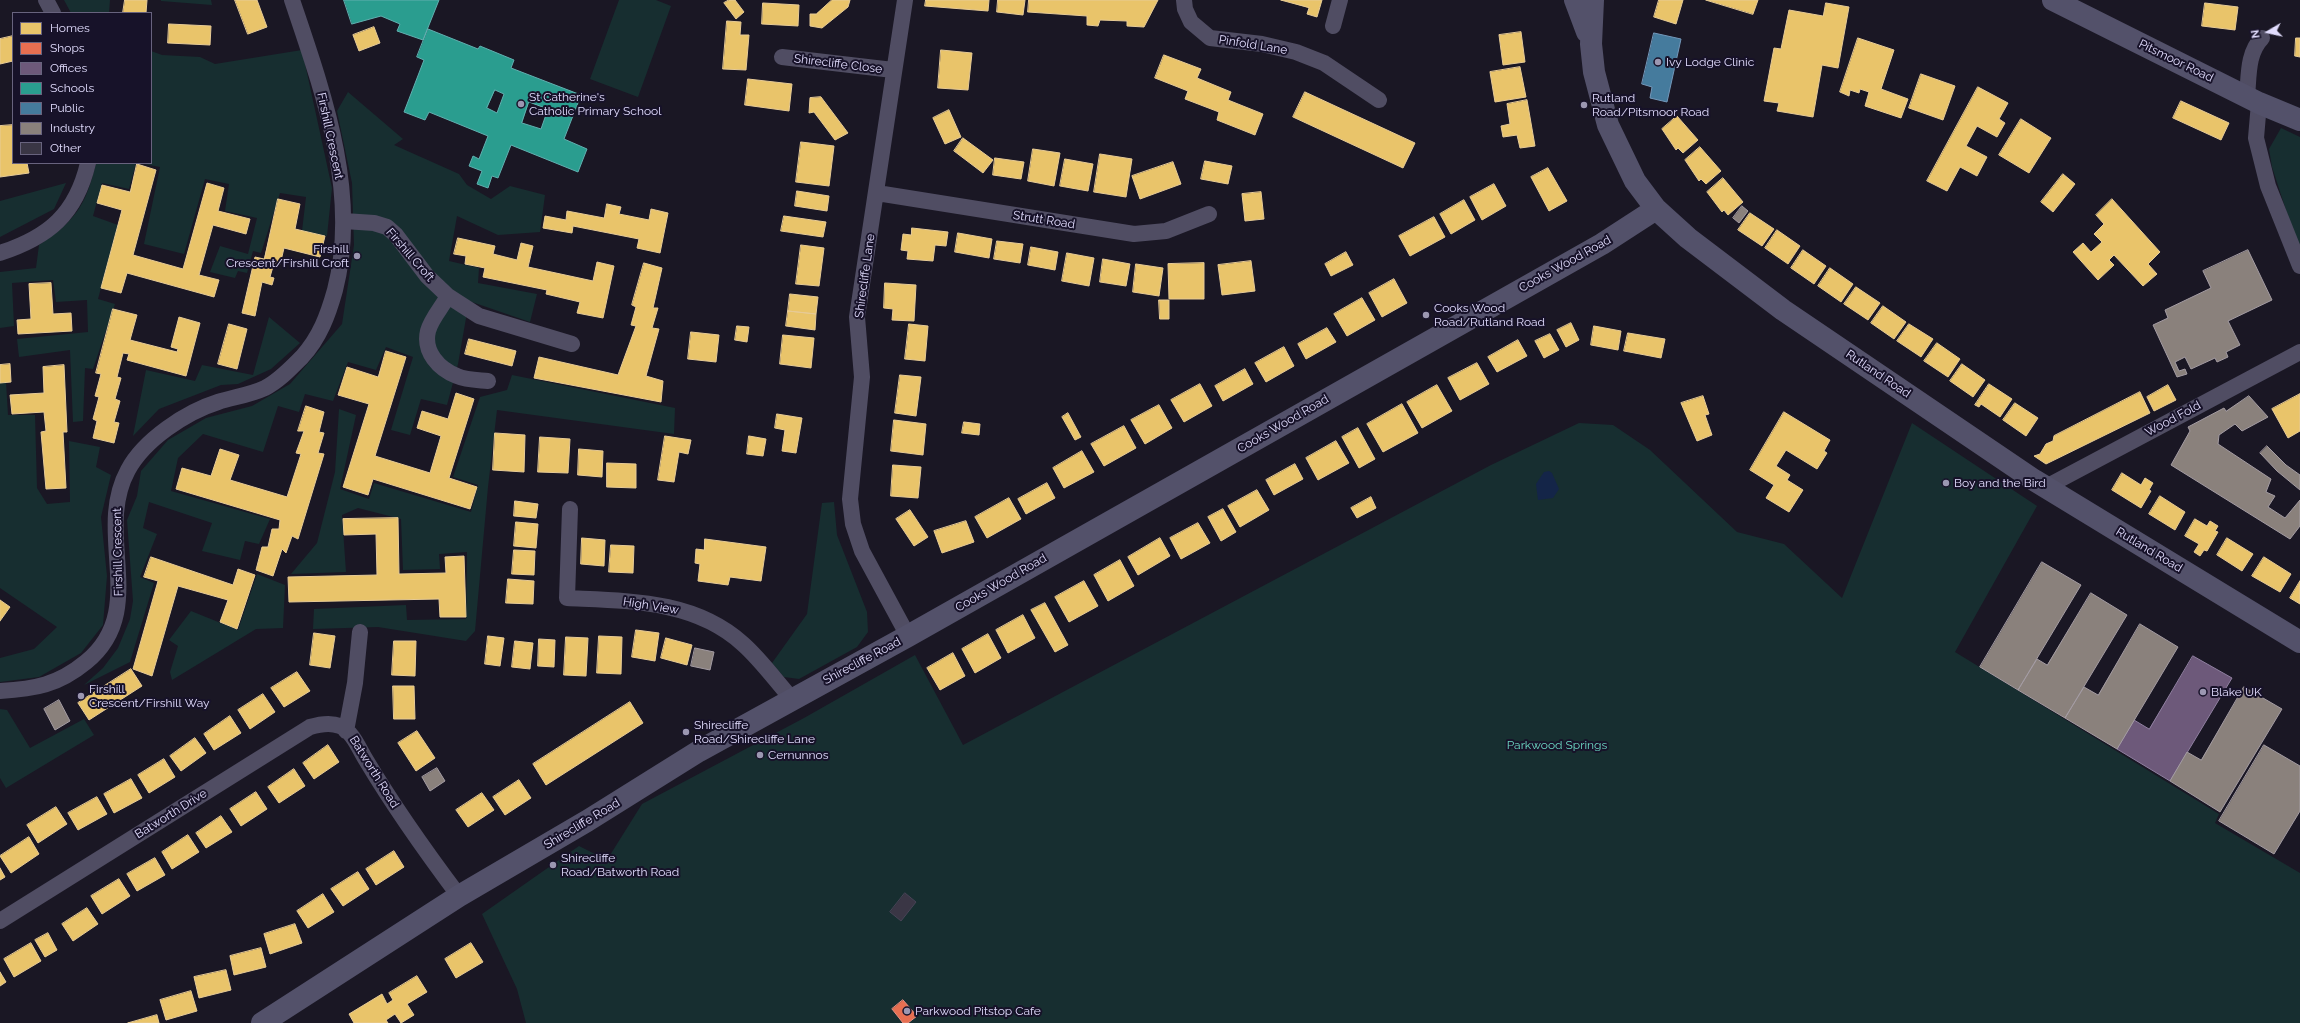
<!DOCTYPE html>
<style>
body{margin:0}
#map{position:relative;width:2300px;height:1023px;overflow:hidden;background:#1a1724;font-family:Raleway,sans-serif}
canvas{display:block}
.legend{position:absolute;left:12px;top:12px;width:140px;height:152px;box-sizing:border-box;background:#171229;border:1px solid #68637e;margin:0;padding:5px 7px;list-style:none;font-size:12px;color:#e1dcfd}
.legend li{display:flex;align-items:center;gap:8px;height:20px}
.legend b{width:20px;border:1px solid #68637e}
.north{position:absolute;left:2248px;top:12px;width:40px;height:40px;-webkit-text-stroke:3px #171229;paint-order:stroke;rotate:261deg;font-size:11px;font-weight:700;line-height:16px;text-align:center;color:#e1dcfd}
.north::after{content:'';display:block;margin:auto;width:14px;height:18px;background:#e1dcfd;clip-path:polygon(50% 0,100% 100%,50% 72%,0 100%)}
</style>
<div id="map">
<canvas width="2300" height="1023"></canvas>
<ul class="legend">
<li><b style="height:11px;background:#e9c46a"></b>Homes</li>
<li><b style="height:11px;background:#e76f51"></b>Shops</li>
<li><b style="height:11px;background:#6d597a"></b>Offices</li>
<li><b style="height:11px;background:#2a9d8f"></b>Schools</li>
<li><b style="height:11px;background:#457b9d"></b>Public</li>
<li><b style="height:11px;background:#8a817c"></b>Industry</li>
<li><b style="height:11px;background:#3a3645"></b>Other</li>
</ul>
<div class="north">N</div>
</div>
<script>
const c = document.querySelector('canvas').getContext('2d');
c.lineJoin = 'round';
function fillPath(path, color) { c.fillStyle = color; c.fill(path, 'evenodd'); }
function stroke(path, color, width, dash) { c.strokeStyle = color; c.lineWidth = width; c.lineCap = dash ? 'butt' : 'round'; c.setLineDash(dash || []); c.stroke(path); }
function write(font, color, halo, rows, align = 'center') {
  c.font = font + ' Raleway,sans-serif'; c.lineWidth = 4; c.setLineDash([]); c.textBaseline = 'middle'; c.strokeStyle = halo; c.fillStyle = color; for (const [text, x, y, turn = 0] of rows) {
    c.save(); c.translate(x, y); c.rotate((+turn || 0) * Math.PI / 180); c.textAlign = isNaN(turn) ? turn : align; if (halo) c.strokeText(text, 0, 0); c.fillText(text, 0, 0); c.restore();
  }
}
fillPath(new Path2D(`
 M64 0H110L109 13H71Z
 M211 0 212 5 161 1V0Z
 M619 0H656L671 6 638 97 590 79Z
 M302 50 332 188 327 236 302 231 306 197 280 193 261 253 253 251 247 273 238 271 235 278 210 272 220 246 248 254 257 218 225 211 229 184 205 179 184 254 144 244 160 167 139 163H151V51L162 55 200 57 215 64Z
 M348 92 403 139 394 145 459 174 467 185 491 199 510 186 545 195 540 232 498 235 457 216 449 261 479 268 478 283 537 294 530 322 469 301 458 364 447 405 421 399 410 435 391 430 413 357 386 347 376 370 348 362 333 401 305 394 299 412 278 406 263 452 203 434 178 458 171 491 270 519 259 544 245 541 240 560 202 551 212 523 149 502 143 528 157 534 140 577 154 583 130 662 84 685 103 668 118 648 130 619 133 601 127 520 137 496 141 471 168 440 206 418 252 406 290 384 342 324 354 245 352 183 337 111Z
 M2281 128 2300 137V253L2272 167 2269 149Z
 M96 163H136L129 189 102 183 93 216 118 225 98 299 115 304 93 369 85 368 83 421 73 422 70 350 19 357 17 339 88 332 87 300 56 302 53 280 12 283 14 326 0 328V272L36 268 39 245C75 221 86 206 96 163Z
 M66 183 54 209 0 237V201Z
 M269 317 300 343 271 369 238 384 221 385 159 409 133 436 146 370 195 381 202 365 253 375Z
 M512 375 675 408 674 434 497 410 488 487 475 631 466 641 378 627 313 629 314 609 406 605 407 620 466 619 467 552 439 554 440 569 403 570 401 519 358 508 342 515 346 572 291 574 317 543 335 472 339 409 356 415 340 489 369 499 374 483 471 512 478 485 453 477 480 397 507 390Z
 M6 382 8 415H35L37 488 47 504 70 502 69 441 100 447 96 467 111 475 101 517 107 576 103 625 81 653 39 677 0 682V658L34 649 57 627 0 588V383Z
 M1579 423 1613 425 1650 450 1737 532 1784 544 1842 598 1912 423 2037 506 1955 652 2219 814 2215 823 2300 873V1023H526L517 989 482 914 579 846 607 860 642 804 804 718 915 655 963 745 1491 465Z
 M834 502 837 535 867 612 868 632 857 647 799 679 784 677 772 663 807 614 822 503Z
 M257 574 285 585 283 628 256 629 172 680 170 672 178 646 169 640 191 611 238 630Z
 M0 709 7 710 30 748 84 719 94 735 6 788 0 778Z`), '#172e30');
fillPath(new Path2D(`
 M1549 471 1552 473 1559 489 1553 498 1538 500 1536 484 1544 472Z`), '#142548');
const homes = new Path2D(`
 M125 0H147L146 13H123Z
 M235 0H257L267 27 248 34Z
 M729 0H735L744 12 736 19 724 3Z
 M832 0H850L848 7 822 28 810 26V14H816Z
 M926 0H989L988 11 925 6Z
 M998 0H1025L1023 15 997 12Z
 M1029 0H1158L1144 27 1127 26V21L1100 20 1098 26 1087 25V16L1028 12Z
 M1281 0H1322L1317 17 1307 14 1309 8Z
 M1659 0H1683L1676 24 1654 17Z
 M1706 0H1758L1753 14Z
 M763 3 799 5 798 26 762 24Z
 M1826 3 1849 7 1838 68 1822 65 1813 117 1777 111 1779 103 1764 101 1774 48 1781 49 1789 10 1823 16Z
 M2205 3 2238 7 2235 30 2202 26Z
 M727 21 741 22 740 35H749L746 70 723 69Z
 M169 24 211 26 210 45 168 43Z
 M374 27 380 43 359 51 353 35Z
 M1521 32 1525 62 1503 65 1499 35Z
 M13 36V61L0 64V39Z
 M1858 38 1894 50 1881 89 1908 99 1901 118 1865 106 1869 92 1860 89 1859 93 1850 90 1849 96 1840 92Z
 M2296 38H2300V57L2295 56Z
 M941 50 972 53 968 90 938 88Z
 M1164 55 1201 69 1197 78 1231 92 1228 100 1263 114 1255 135 1217 120 1219 112 1185 99 1188 91 1155 78Z
 M1520 67 1526 97 1495 102 1490 72Z
 M1921 74 1955 86 1943 120 1909 108Z
 M748 79 792 84 789 111 745 105Z
 M1978 87 2008 103 1999 119 2005 123 1997 137 1977 126 1966 146 1987 157 1977 176 1960 167 1947 191 1927 181Z
 M1305 92 1415 143 1403 168 1293 117Z
 M821 97 848 133 835 140 814 112 809 113 810 98Z
 M1527 100 1535 146 1520 148 1517 135 1503 137 1501 126 1510 124 1507 104Z
 M2181 101 2229 123 2221 140 2173 118Z
 M949 110 961 137 945 144 933 118Z
 M1677 116 1698 140 1683 153 1678 148 1676 150 1662 129Z
 M2021 119 2051 138 2029 173 1999 155Z
 M13 125V163H27L29 173 0 177V126Z
 M963 138 993 160 983 173 954 151Z
 M801 142 834 146 829 186 796 182Z
 M1700 147 1721 171 1706 184 1701 179 1699 181 1685 160Z
 M1033 149 1060 153 1054 186 1028 181Z
 M1100 154 1132 159 1126 197 1094 192Z
 M995 158 1024 162 1021 179 993 175Z
 M1065 159 1093 164 1088 191 1060 186Z
 M1205 161 1232 166 1228 184 1201 179Z
 M1173 162 1181 184 1140 199 1132 176Z
 M137 164 156 170 133 255 183 269 207 183 224 188 218 211 250 219 246 234 213 225 199 275 219 280 214 297 127 273 121 293 101 288 122 210 97 203 102 185 130 192Z
 M1548 168 1567 201 1549 211 1531 177Z
 M2063 174 2075 184 2053 212 2041 202Z
 M1723 178 1743 202 1728 215 1724 210 1722 212 1707 192Z
 M1494 184 1506 206 1482 220 1470 197Z
 M797 191 829 196 827 211 795 206Z
 M1261 192 1264 219 1245 221 1242 194Z
 M278 199 300 204 295 229 325 236 320 257 284 248 280 265 274 263 270 277 274 278 272 285 262 282 255 316 242 313 255 257 264 259Z
 M2112 199 2160 252 2148 264 2157 274 2143 286 2114 255 2109 260 2114 265 2098 280 2073 252 2083 243 2091 252 2102 242 2094 234 2104 224 2096 215Z
 M1464 200 1475 220 1451 234 1440 214Z
 M607 204 621 207 619 214 649 220 651 209 668 213 660 253 637 248 639 239 573 226 572 233 543 228 545 216 566 220 567 211 604 218Z
 M1750 213 1774 229 1762 246 1738 230Z
 M784 216 826 222 823 237 781 231Z
 M1434 217 1445 237 1410 256 1399 236Z
 M912 228 948 232 946 246 935 245 933 261 907 259 908 251 901 250 903 234 911 235Z
 M1777 230 1800 246 1788 264 1765 248Z
 M958 233 992 239 989 258 955 252Z
 M458 238 495 246 493 254 517 260 521 243 533 246 528 267 593 281 597 262 614 266 603 318 577 313 580 302 546 294 547 290 483 277 485 268 465 264 466 256 454 254Z
 M997 241 1023 244 1020 263 994 259Z
 M801 245 824 248 819 286 796 284Z
 M1031 247 1058 252 1055 270 1028 265Z
 M1803 250 1826 266 1814 284 1791 268Z
 M1346 252 1353 265 1331 276 1325 264Z
 M1067 253 1094 258 1089 286 1062 281Z
 M1103 259 1130 264 1126 286 1100 282Z
 M1251 261 1255 291 1222 295 1218 265Z
 M644 263 662 268 653 308H658L652 328 659 329 646 376 663 381 661 402 534 378 539 357 618 375 636 326 631 325 636 307 632 305Z
 M1204 263V299H1169L1168 264Z
 M1136 264 1163 268 1159 296 1133 292Z
 M1830 268 1853 284 1841 302 1818 286Z
 M1394 279 1407 303 1382 317 1369 293Z
 M51 283 53 314 71 313 72 331 18 334 17 320 31 319 29 284Z
 M885 283 916 285 914 321 892 320 893 309 884 308Z
 M1856 287 1880 303 1868 320 1844 304Z
 M790 294 818 297 816 314 788 311Z
 M1362 298 1375 320 1347 336 1334 314Z
 M1159 300H1169V319H1160Z
 M1883 306 1906 322 1894 339 1871 323Z
 M113 309 137 315 130 340 177 352 178 349 171 347 179 317 200 323 186 376 127 360 129 354 123 353 117 377 121 378 115 399 120 401 114 422 119 423 114 443 93 438 97 421 93 419 99 397 95 396 101 374 96 373Z
 M788 311 816 314 815 330 786 326Z
 M1571 323 1579 340 1566 347 1557 330Z
 M229 324 247 329 237 369 218 364Z
 M909 324 928 326 925 361 905 359Z
 M1909 324 1933 339 1921 357 1897 341Z
 M737 326 749 327 747 342 735 340Z
 M1594 326 1621 331 1618 350 1591 345Z
 M1327 328 1336 342 1306 359 1298 344Z
 M691 332 719 335 716 362 688 359Z
 M1628 333 1665 339 1661 358 1624 351Z
 M1550 334 1559 350 1544 358 1535 341Z
 M783 335 814 338 811 368 780 364Z
 M469 339 516 351 512 366 465 354Z
 M1518 340 1527 356 1497 372 1488 357Z
 M1937 343 1960 359 1948 377 1924 361Z
 M1284 347 1294 366 1266 382 1255 363Z
 M386 351 406 357 375 456 430 473 441 436 417 428 422 411 448 419 456 393 474 399 449 478 477 487 470 509 373 479 368 495 343 487 369 404 338 395 347 367 378 377Z
 M1477 363 1489 384 1460 400 1448 378Z
 M10 364 11 382 0 383V365Z
 M1962 364 1985 380 1973 397 1950 381Z
 M64 365 67 432H63L66 488 46 489 41 432 46 431 44 412 12 414 10 395 44 393 43 367Z
 M1245 369 1253 384 1223 401 1215 386Z
 M900 375 921 377 916 416 895 413Z
 M1200 384 1212 406 1184 422 1171 400Z
 M1989 384 2012 399 2000 417 1981 404 1979 407 1975 405Z
 M1437 385 1452 411 1422 428 1407 402Z
 M2168 385 2176 400 2154 411 2147 397Z
 M2140 392 2150 413 2046 464 2034 456 2040 454 2046 444 2053 441 2054 436Z
 M2300 394V431L2288 438 2272 409Z
 M1703 396 1709 414 1705 415 1712 435 1697 441 1681 403Z
 M2015 403 2038 418 2026 436 2003 420Z
 M1402 404 1418 433 1383 452 1367 424Z
 M1159 405 1172 428 1145 444 1131 420Z
 M306 406 324 412 319 432 324 433 318 453 324 454 298 539 292 536 286 553 282 549 273 576 256 570 262 547H268L272 529H279L280 520 176 489 182 468 211 476 220 449 239 455 230 480 287 497 301 454 296 453 304 431H298Z
 M1784 412 1830 440 1824 451 1827 453 1817 469 1786 450 1776 466 1790 475 1787 480 1803 490 1789 512 1766 498 1774 485 1750 470Z
 M1068 413 1081 437 1075 440 1062 417Z
 M777 414 802 418 796 453 782 451 785 430 775 428Z
 M894 420 926 424 923 455 891 451Z
 M964 422 980 424 979 435 962 433Z
 M1124 426 1136 448 1104 466 1091 444Z
 M1358 428 1375 459 1359 468 1342 437Z
 M495 433 525 435 524 472 493 470Z
 M665 436 691 440 688 454 679 452 674 482 658 480Z
 M749 436 766 439 763 456 747 454Z
 M540 437 570 439 568 473 538 472Z
 M1336 441 1349 463 1318 480 1306 458Z
 M579 449 603 451 602 477 578 475Z
 M1082 451 1094 472 1064 488 1053 468Z
 M607 463 636 464V488L607 487Z
 M1295 464 1303 479 1274 495 1266 480Z
 M893 465 921 467 918 498 891 496Z
 M2122 473 2141 485 2145 478 2153 483 2149 490 2151 491 2141 508 2112 490Z
 M1047 483 1055 498 1026 514 1018 499Z
 M1257 490 1269 510 1240 527 1228 506Z
 M2160 496 2185 512 2175 530 2149 514Z
 M1371 497 1376 508 1357 518 1351 508Z
 M1009 498 1021 519 987 538 975 517Z
 M515 501 538 504 536 518 514 516Z
 M1223 509 1236 532 1221 541 1208 517Z
 M910 510 928 537 914 546 896 519Z
 M398 518 399 574 446 573 445 557 464 556 466 617H440L439 599 289 602 288 577 377 575 376 534 344 535 343 519Z
 M2195 519 2207 526 2210 521 2218 526 2215 531 2218 532 2207 551 2204 550 2200 556 2194 552 2199 544 2185 536Z
 M966 521 974 542 942 553 934 531Z
 M516 522 538 524 536 548 514 546Z
 M1198 523 1210 543 1181 559 1170 538Z
 M582 538 605 540 604 566 581 564Z
 M1160 538 1170 556 1138 575 1128 557Z
 M2227 538 2253 554 2242 571 2217 555Z
 M705 539 766 547 761 581 730 577 728 585 698 581 700 564 695 563 696 549 704 550Z
 M611 545 634 546 633 573 609 572Z
 M514 550 535 551 534 575 512 574Z
 M151 557 233 585 238 569 255 575 237 629 220 622 228 600 178 586 152 676 133 669 158 581 144 577Z
 M2264 557 2291 574 2280 592 2252 576Z
 M1120 560 1134 586 1108 601 1094 575Z
 M508 579 534 581 533 604 506 603Z
 M1084 581 1098 606 1069 622 1055 597Z
 M2300 581V604L2290 598Z
 M0 600 10 607 0 621Z
 M1045 603 1068 645 1055 652 1031 610Z
 M1023 615 1035 638 1008 653 996 630Z
 M636 630 659 633 655 661 632 657Z
 M314 633 335 636 330 668 310 665Z
 M988 634 1001 658 975 673 962 649Z
 M488 636 504 638 500 666 485 664Z
 M599 636 622 637 621 674 597 673Z
 M566 637 588 638 586 676 564 675Z
 M666 638 692 645 687 665 661 658Z
 M539 639 555 640 554 667 538 666Z
 M394 641H416L415 676 392 675Z
 M515 641 533 643 530 669 512 667Z
 M953 653 965 676 940 690 927 668Z
 M131 669 142 686 89 720 78 703Z
 M297 672 310 691 284 707 271 688Z
 M393 686H414L415 719H394Z
 M263 694 275 712 250 729 238 710Z
 M630 702 643 723 546 785 533 764Z
 M230 716 241 733 214 750 204 734Z
 M417 731 435 758 416 771 398 743Z
 M195 738 206 753 181 771 170 756Z
 M328 745 339 762 314 779 303 763Z
 M164 759 175 777 149 793 138 775Z
 M294 769 305 786 279 803 268 787Z
 M131 779 142 798 114 813 104 794Z
 M519 780 531 798 505 815 493 797Z
 M256 792 267 809 241 826 230 809Z
 M482 793 494 810 468 827 456 810Z
 M97 797 107 814 78 830 68 813Z
 M56 807 67 824 38 843 27 825Z
 M221 816 232 832 206 848 196 833Z
 M188 835 199 852 172 869 162 852Z
 M29 837 39 854 11 873 0 856Z
 M394 851 404 867 376 885 366 869Z
 M155 858 165 875 137 891 127 874Z
 M0 868 5 877 0 880Z
 M358 872 369 889 343 906 331 889Z
 M119 879 130 896 102 914 91 896Z
 M323 894 334 912 308 928 297 911Z
 M87 908 98 924 73 941 62 924Z
 M295 924 302 943 270 954 264 934Z
 M48 933 57 950 45 957 35 940Z
 M31 943 41 961 14 977 4 959Z
 M471 943 483 962 456 978 445 959Z
 M261 948 266 967 234 975 230 956Z
 M226 970 231 990 199 998 194 977Z
 M0 972 6 982 0 986Z
 M417 976 427 992 407 1004 414 1015 401 1023 395 1014 386 1020 388 1023H354L349 1014 382 994 387 1004 393 1000 389 993Z
 M191 991 197 1011 166 1020 160 1000Z
 M157 1015 159 1023H128Z`);
fillPath(homes, '#e9c46a');
stroke(homes, '#e7cb96', 1);
const shops = new Path2D(`
 M903 1000 917 1016 908 1023H903L892 1009Z`);
fillPath(shops, '#e76f51');
stroke(shops, '#e59085', 1);
const offices = new Path2D(`
 M2193 656 2232 678 2170 781 2117 749 2134 720 2149 729Z`);
fillPath(offices, '#6d597a');
stroke(offices, '#9080a1', 1);
const schools = new Path2D(`
 M344 0H439L423 40 397 31 400 24 381 16 352 24Z
 M428 29 478 49 480 46 514 60 511 68 581 95 564 139 587 149 578 172 511 145 498 178 492 176 488 188 477 184 482 171 469 166 473 156 479 159 488 136 429 112 425 120 404 112 424 60 417 57ZM495 90 504 94 497 113 487 108ZM529 102 548 109 541 129 522 123Z`);
fillPath(schools, '#2a9d8f');
stroke(schools, '#61b0b0', 1);
const public = new Path2D(`
 M1654 33 1681 39 1667 102 1650 98 1652 87 1642 84Z`);
fillPath(public, '#457b9d');
stroke(public, '#7498ba', 1);
const industry = new Path2D(`
 M1742 206 1748 211 1739 223 1733 218Z
 M2248 250 2272 300 2228 321 2240 345 2226 352 2228 357 2217 362 2215 358 2191 369 2185 357 2175 362 2179 371 2185 369 2187 374 2177 377 2153 325 2168 318 2165 310 2211 288 2203 271Z
 M2249 396 2268 417 2242 431 2235 424 2219 435 2218 444 2271 479 2266 492 2275 496 2268 507 2285 518 2300 500V526L2290 539 2171 465 2190 431 2188 427 2224 408 2226 411Z
 M2267 446 2286 465 2300 475V490L2277 471 2260 453Z
 M2042 562 2081 585 2018 690 1980 667Z
 M2091 593 2127 615 2065 718 2018 690 2037 659 2047 665Z
 M2140 624 2178 647 2117 749 2065 718 2084 687 2098 695Z
 M695 648 714 652 710 670 691 666Z
 M2244 687 2282 709 2220 812 2170 781 2187 752 2201 760Z
 M59 700 70 721 55 730 44 709Z
 M2264 745 2300 766V811L2274 854 2219 821Z
 M437 768 445 781 430 791 422 777Z`);
fillPath(industry, '#8a817c');
stroke(industry, '#a49ca3', 1);
const building = new Path2D(`
 M905 893 916 902 901 921 890 912Z`);
fillPath(building, '#3a3645');
stroke(building, '#474356', 1);
stroke(new Path2D(`
 M46 0 53 13
 M905 0 857 317 862 377 850 499 853 524 862 551 908 636
 M1184 0 1185 9 1191 22 1210 38 1262 44 1296 52 1324 63 1379 100
 M1333 26 1340 0
 M782 57 893 70
 M2247 97C2249 77 2247 53 2262 38
 M2259 103 2256 138 2268 186 2300 266
 M877 193 1134 234 1166 231 1209 214
 M344 221 374 223 387 227 396 235 427 276 448 296 479 316 572 344
 M0 253C49 237 76 214 88 163
 M448 296C442 307 431 319 428 331 423 352 439 369 457 376 466 380 478 380 488 381
 M2046 487 2300 352
 M570 509 567 598C629 601 695 600 743 644 761 660 776 681 792 699
 M0 691C35 689 58 685 86 662 150 610 93 534 128 470 144 440 186 412 218 402 234 397 250 395 265 388 279 381 291 368 302 357 320 337 328 315 335 290 360 193 323 92 292 0
 M346 731 355 683 360 632
 M0 921 310 727C320 724 330 722 340 726 353 732 359 749 366 760 394 807 426 852 459 896`), '#504d63', 16);
stroke(new Path2D(`
 M1575 0 1587 32
 M1593 0 1591 44 1594 72 1608 125 1635 181 1656 209 1688 238 1783 310 2034 480 2300 642
 M2053 0 2259 103 2300 120
 M262 1023 459 896 587 821 699 751 908 636 1602 244 1656 209`), '#53516a', 22);
for (const [x, y, r, color] of [
 [1658,62,4,"#9b97b1"],
 [521,104,4,"#9b97b1"],
 [1584,105,4,"#9b97b1"],
 [357,256,4,"#9b97b1"],
 [1426,315,4,"#9b97b1"],
 [1946,483,4,"#9b97b1"],
 [2203,692,4,"#9b97b1"],
 [81,696,4,"#9b97b1"],
 [686,732,4,"#9b97b1"],
 [760,755,4,"#9b97b1"],
 [553,865,4,"#9b97b1"],
 [907,1011,4,"#9b97b1"]
]) { const dot = new Path2D(); dot.arc(x, y, r, 0, 2 * Math.PI); c.fillStyle = color; c.fill(dot); stroke(dot, '#171229', 1.5); }
write('12px', '#e1dcfd', '#171229', [
 ["Pinfold Lane",1253,45,9],
 ["Pitsmoor Road",2176,61,26],
 ["Shirecliffe Close",838,64,7],
 ["Firshill Crescent",330,136,78],
 ["Strutt Road",1044,220,9],
 ["Firshill Croft",410,255,49],
 ["Cooks Wood Road",1565,264,-29],
 ["Shirecliffe Lane",865,276,-82],
 ["Rutland Road",1878,374,34],
 ["Wood Fold",2173,419,-28],
 ["Cooks Wood Road",1283,424,-30],
 ["Rutland Road",2149,550,31],
 ["Firshill Crescent",118,552,-91],
 ["Cooks Wood Road",1001,583,-30],
 ["High View",651,606,9],
 ["Shirecliffe Road",862,661,-28],
 ["Batworth Road",374,772,58],
 ["Batworth Drive",171,814,-32],
 ["Shirecliffe Road",582,824,-31]
]);
write('12px', '#e1dcfd', '#171229', [
 ["Ivy Lodge Clinic",1666,62],
 ["St Catherine's",529,97],
 ["Catholic Primary School",529,111],
 ["Rutland",1592,98],
 ["Road/Pitsmoor Road",1592,112],
 ["Firshill",349,249,"right"],
 ["Crescent/Firshill Croft",349,263,"right"],
 ["Cooks Wood",1434,308],
 ["Road/Rutland Road",1434,322],
 ["Boy and the Bird",1954,483],
 ["Firshill",89,689],
 ["Crescent/Firshill Way",89,703],
 ["Blake UK",2211,692],
 ["Shirecliffe",694,725],
 ["Road/Shirecliffe Lane",694,739],
 ["Cernunnos",768,755],
 ["Shirecliffe",561,858],
 ["Road/Batworth Road",561,872],
 ["Parkwood Pitstop Cafe",915,1011]
], 'left');
write('12px', '#6cd9c3', '#171229', [
 ["Parkwood Springs",1557,745]
]);
</script>
